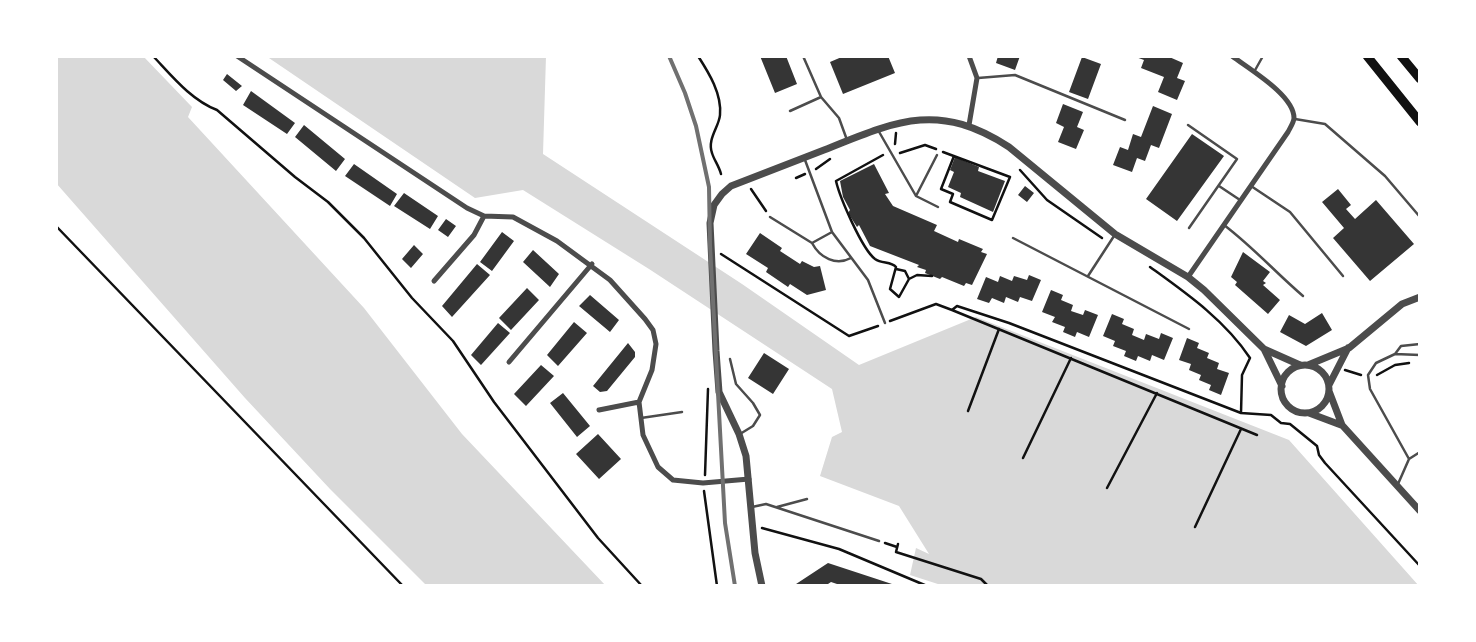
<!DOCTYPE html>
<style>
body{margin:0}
#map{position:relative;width:1476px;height:642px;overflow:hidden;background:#fff;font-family:Lora,serif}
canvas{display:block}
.frame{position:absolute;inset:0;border:58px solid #fff;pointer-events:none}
</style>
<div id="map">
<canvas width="1476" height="642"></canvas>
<div class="frame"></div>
</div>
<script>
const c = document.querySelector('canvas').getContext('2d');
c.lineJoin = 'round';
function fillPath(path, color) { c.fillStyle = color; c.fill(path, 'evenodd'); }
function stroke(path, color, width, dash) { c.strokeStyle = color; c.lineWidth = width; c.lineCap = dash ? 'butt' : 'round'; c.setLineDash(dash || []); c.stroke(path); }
fillPath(new Path2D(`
 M56 56H143L192 107 188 117 364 308 462 434 606 586H427L330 489 245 398 56 183Z
 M266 56H546L543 154 742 284 859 365 976 317 1289 440 1419 586H944L910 575 916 548 929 554 899 506 820 476 832 437 842 432 832 389 649 269 523 190 475 198Z`), '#d9d9d9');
fillPath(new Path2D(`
 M760 56H786L797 84 775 93Z
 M844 56H888L895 73 843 94 830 62Z
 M998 56H1020L1015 70 996 63Z
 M1133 56H1167L1183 63 1177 78 1185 81 1177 100 1158 92 1164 77 1141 68 1144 60Z
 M1082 57 1101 64 1088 99 1069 92Z
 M227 74 242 86 236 91 223 80Z
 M251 91 295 123 287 134 243 105Z
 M1063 104 1083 112 1077 127 1084 130 1076 149 1058 142 1064 127 1056 123Z
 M1153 106 1172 114 1159 148 1151 145 1145 161 1137 158 1132 172 1113 165 1120 147 1128 150 1133 134 1141 137Z
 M304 125 345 159 336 171 295 137Z
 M1192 134 1224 156 1177 221 1146 199Z
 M955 157 979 167 978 171 1005 181 993 212 960 197 961 193 948 187 954 172 950 170Z
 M354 164 397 194 390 206 345 176Z
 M874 164 889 193 885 194 893 206 937 225 934 231 958 242 959 239 983 249 981 252 987 254 972 285 966 283 964 286 942 277 940 279 925 273 926 270 917 267 919 265 870 246 859 225 857 227 848 213 850 210 843 197 840 181Z
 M1025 186 1034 193 1027 202 1018 195Z
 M1338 189 1351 205 1346 209 1355 219 1376 200 1414 244 1370 281 1333 238 1344 228 1322 202Z
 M404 193 438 216 430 229 394 206Z
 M446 219 456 226 448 237 438 230Z
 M502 232 514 241 492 271 480 262Z
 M760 233 782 248 780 251 800 264 802 261 814 267 820 266 826 290 807 295 790 284 788 287 766 272 768 268 746 254Z
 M414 245 423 254 411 268 402 259Z
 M533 250 559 274 550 287 523 262Z
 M1243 252 1270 272 1263 281 1266 283 1263 285 1280 300 1268 314 1235 285 1237 282 1231 277Z
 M477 264 490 275 452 317 442 306Z
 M1029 275 1041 280 1032 301 1020 297 1018 302 1006 297 1004 303 992 298 989 303 977 299 986 277 998 282 1000 276 1012 281 1014 276 1027 280Z
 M527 288 539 300 511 330 499 318Z
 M1051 290 1063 295 1061 300 1073 305 1071 311 1083 315 1085 310 1098 315 1089 337 1077 332 1075 337 1063 332 1065 327 1052 322 1055 317 1042 312Z
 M590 295 619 320 610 332 579 306Z
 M1322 313 1332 330 1306 346 1280 332 1289 315 1305 324Z
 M1112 314 1124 319 1122 324 1134 329 1132 335 1144 340 1146 334 1159 339 1161 333 1173 338 1164 360 1152 355 1150 361 1138 356 1136 361 1124 356 1126 351 1113 346 1115 341 1103 336Z
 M574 322 587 333 558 366 547 355Z
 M498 323 510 333 481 365 471 355Z
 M1187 338 1199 343 1197 348 1209 353 1207 358 1219 363 1217 369 1229 373 1221 395 1209 390 1211 385 1199 380 1201 375 1189 370 1191 364 1179 360Z
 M628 343 635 352V357L607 391 600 392 593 386Z
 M764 353 789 369 773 394 748 378Z
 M541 365 554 376 526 406 514 394Z
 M563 393 590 426 577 437 550 403Z
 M598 434 621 459 599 479 576 454Z
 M828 563 895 585V586H843L831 582 825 586H793Z`), '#353535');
stroke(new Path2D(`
 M153 56C172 76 191 100 217 110L295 177 328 202 364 238 412 298 453 341 494 402 598 538 642 586
 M698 56C709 73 722 94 720 115 719 127 707 139 712 153 714 160 719 166 721 174
 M895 144 896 133
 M943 152 1010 177 992 220 950 202 953 194 941 189 954 156
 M900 153 925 145 936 149
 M883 155 836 181C840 198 862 249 875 259 882 264 891 261 896 267L890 289 899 297 909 279 905 271 896 269
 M816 169 830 159
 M1020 170 1047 200 1102 238
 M796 178 805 174
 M751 189 766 211
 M56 226 403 586
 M721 254 849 336 878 326
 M1150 267C1186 293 1225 320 1250 358L1242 375 1241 413
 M909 279 917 275 932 276
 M952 310 1257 435
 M890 321 936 304 952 310 957 306 1009 323 1241 413 1271 415 1281 423 1290 424 1317 446 1319 455 1325 463 1420 566
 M1345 370 1361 375
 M1377 375 1395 365 1409 363
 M968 411 999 329
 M1023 458 1071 358
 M705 475 708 389
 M1107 488 1157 393
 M704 491 717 586
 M1195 527 1241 429
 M762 528 839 549 927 586
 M885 543 897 547
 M898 544 896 552 981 579 988 586`), '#111', 2.5);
stroke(new Path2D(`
 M803 56 821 97 839 118 847 140
 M1254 72 1263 56
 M978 78 1015 75 1125 120
 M790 111 821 97
 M1295 119 1325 124 1385 176 1420 217
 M1188 125 1237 159 1189 228
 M878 130 916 196 938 207
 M805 160 832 232 868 280 885 323
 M1219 186 1240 200
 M1251 186 1290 212 1343 276
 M916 196 937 155
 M770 217 812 243 832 232
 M1224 225C1253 247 1276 273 1303 296
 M1013 238 1189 329
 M812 243C820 258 836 266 851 258
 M1088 276 1114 236
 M1395 354 1401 346 1420 344
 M730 359 736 384 753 403 760 415 753 426 740 434
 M641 418 682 412
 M1409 459 1420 452
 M1398 484 1409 459 1370 389 1368 375 1376 363 1395 354 1420 355
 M752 507 766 504 879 541
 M777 507 807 499`), '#4c4c4c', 2.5);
stroke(new Path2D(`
 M237 56 467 208 484 216 513 217 557 241 610 280 645 319 653 330 656 344 652 370 639 402 643 435 658 467 673 480 703 483 749 479
 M969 125 977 78 969 56
 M1188 277 1288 132C1290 128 1294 122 1294 118 1294 95 1249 69 1232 56
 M434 281 474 235 484 216
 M509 362 592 264
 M599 410 639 402`), '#4c4c4c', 5);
stroke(new Path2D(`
 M1264 349 1300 365
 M1308 365 1349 348 1402 304 1420 297
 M1281 389a24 24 0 1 1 48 0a24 24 0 1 1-48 0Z
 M1329 385 1348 348
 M1329 391 1342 425 1420 511
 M1309 413 1341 425
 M762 586 755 553 746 456 739 434 719 392 716 351 710 223 714 205 722 194 731 186C762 174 793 162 824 150 896 121 938 101 1009 147L1115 234 1188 277 1204 290 1264 349 1282 386`), '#4c4c4c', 7);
stroke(new Path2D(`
 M1367 56 1420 122
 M1401 56 1420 79`), '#111', 9);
stroke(new Path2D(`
 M669 56 685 93 696 126 709 187 710 245 725 523 735 586`), '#707070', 4);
</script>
